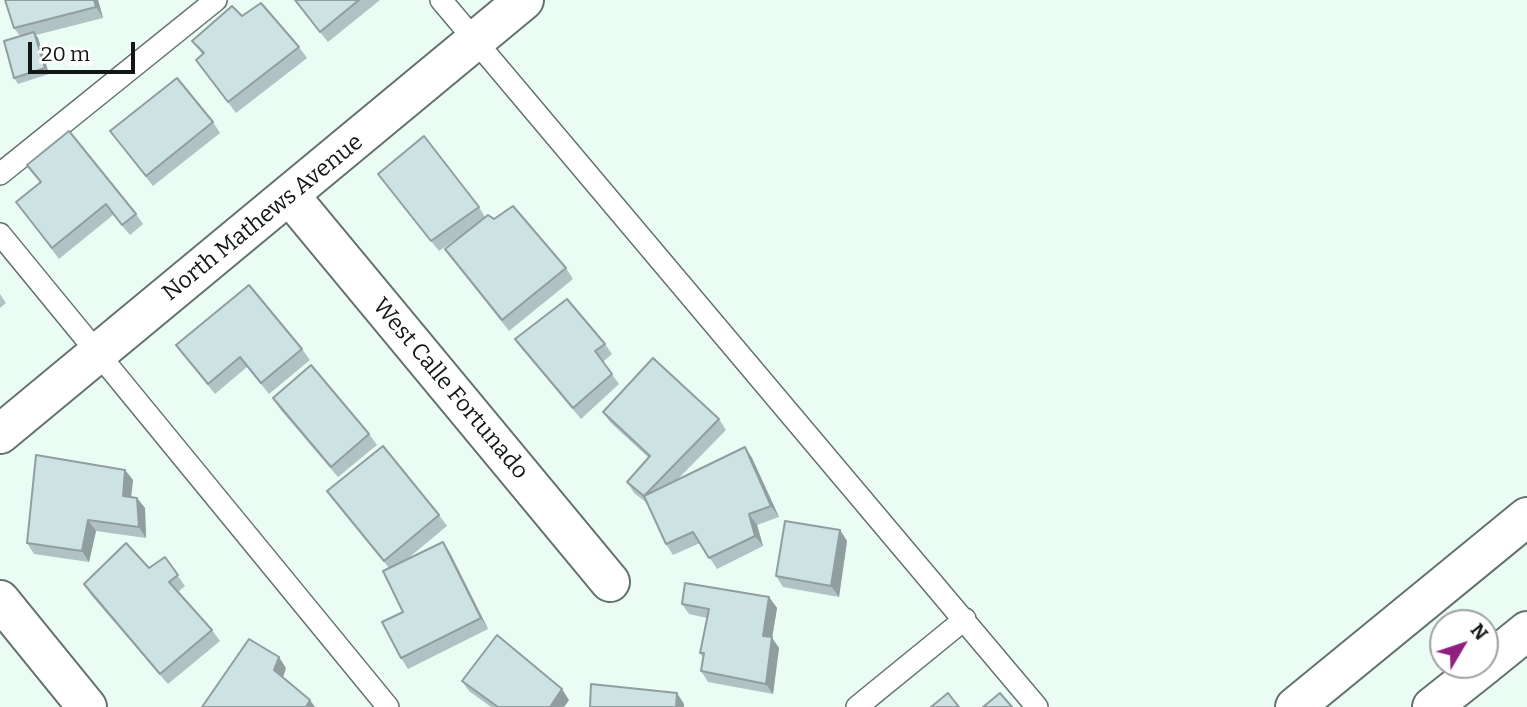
<!DOCTYPE html>
<style>
body{margin:0}
#map{position:relative;width:1527px;height:707px;overflow:hidden;background:#eafcf3;font-family:Bitter,serif}
canvas{display:block}
.north{position:absolute;left:1429px;top:609px;width:70px;height:70px;box-sizing:border-box;background:#fff;border:2px solid #a0a2a1;border-radius:50%;rotate:51deg;font-size:19px;font-weight:700;line-height:28px;text-align:center;color:#111714}
.north::after{content:'';display:block;margin:auto;width:24px;height:32px;background:#911f7f;clip-path:polygon(50% 0,100% 100%,50% 72%,0 100%)}
.scale{position:absolute;left:28px;top:42px;width:107px;height:32px;box-sizing:border-box;border:4px solid #111714;border-top:0;padding-left:9px;font-size:21px;line-height:24px;white-space:nowrap;color:#111714;-webkit-text-stroke:5px #fff;paint-order:stroke}
</style>
<div id="map">
<canvas width="1527" height="707"></canvas>
<div class="north">N</div>
<div class="scale">20 m</div>
</div>
<script>
const c = document.querySelector('canvas').getContext('2d');
c.lineJoin = 'round';
function stroke(path, color, width, dash) { c.strokeStyle = color; c.lineWidth = width; c.lineCap = dash ? 'butt' : 'round'; c.setLineDash(dash || []); c.stroke(path); }
function fillPath(path, color) { c.fillStyle = color; c.fill(path, 'evenodd'); }
function write(font, color, halo, rows, align = 'center') {
  c.font = font + ' Bitter,serif'; c.lineWidth = 5; c.setLineDash([]); c.textBaseline = 'middle'; c.strokeStyle = halo; c.fillStyle = color; for (const [text, x, y, turn = 0] of rows) {
    c.save(); c.translate(x, y); c.rotate((+turn || 0) * Math.PI / 180); c.textAlign = isNaN(turn) ? turn : align; if (halo) c.strokeText(text, 0, 0); c.fillText(text, 0, 0); c.restore();
  }
}
const lane = new Path2D(`
 M441 0 1037 707
 M0 174 216 0
 M0 234 388 707
 M857 707 965 619`);
const street = new Path2D(`
 M290 196 610 582
 M0 434 524 0
 M0 600 87 707`);
const primary = new Path2D(`
 M1485 665 1527 631
 M1295 707 1527 517
 M1432 707 1485 665`);
stroke(lane, '#63736c', 24);
stroke(street, '#63736c', 42);
stroke(primary, '#63736c', 42);
stroke(lane, '#fff', 21);
stroke(street, '#fff', 38);
stroke(primary, '#fff', 38);
fillPath(new Path2D(`
 M98 0 103 18 36 35 38 38 49 74 18 84 14 78 20 36 14 28Z
 M294 0H380L328 42Z
 M242 16 299 47 307 58 236 113 196 60 202 54 192 41Z
 M213 122 220 133 153 186 110 131Z
 M27 165 136 214 143 224 130 235 113 215 59 259 16 202 40 182Z
 M378 174 479 207 485 217 566 268 573 279 509 331 445 249 470 230 439 251Z
 M0 294 6 303 0 308Z
 M515 339 605 344 612 354 603 362 619 384 581 419 522 349Z
 M176 345 302 349 310 360 269 394 247 367 215 394Z
 M273 398 369 434 377 445 338 477 280 409Z
 M603 412 719 419 726 430 677 480 745 447 752 458 779 517 757 525 763 546 717 569 700 543 673 555 666 544 647 503 634 493 627 482 649 458 610 422Z
 M125 470 133 480 131 497 137 498 145 508 146 538 96 531 89 562 34 554 27 543Z
 M327 491 439 515 447 526 406 560 450 553 488 629 408 669 401 658 403 612 389 568Z
 M840 530 847 541 839 597 783 587 776 576Z
 M165 557 185 586 178 592 212 630 220 641 168 684 91 595 84 584 149 568Z
 M769 597 777 608 772 638 779 648 773 694 708 682 701 671 703 657 700 653 707 618 689 614 682 604Z
 M462 681 569 700 564 707H491L469 691Z`), '#b0c2c3');
fillPath(new Path2D(`
 M94 0H98L103 18 96 7Z
 M34 32 38 38 49 74 45 68Z
 M745 447 752 458 779 517 771 506Z
 M125 470 133 480 130 506 123 496Z
 M137 498 145 508 146 538 139 527Z
 M749 514 757 525 763 546 755 536Z
 M88 520 96 531 89 562 82 551Z
 M840 530 847 541 839 597 831 586Z
 M443 542 450 553 488 629 481 618Z
 M769 597 777 608 772 638 779 648 773 694 766 684 763 636Z
 M279 657 286 668 282 681 274 670Z
 M562 689 569 700 564 707H550Z
 M677 693 684 704V707H676Z
 M310 700 315 707H306Z`), '#909e9f');
const building = new Path2D(`
 M5 0H94L96 7 14 28Z
 M295 0H359L320 32Z
 M261 3 299 47 228 102 196 60 204 53 192 41 232 6 242 16Z
 M34 32 45 68 14 78 4 41Z
 M177 78 213 122 146 176 110 131Z
 M69 131 136 214 122 225 106 204 52 248 16 202 41 182 27 165Z
 M424 136 479 207 431 241 378 174Z
 M513 206 566 268 502 320 445 249 488 215 494 219Z
 M249 285 302 349 261 383 240 357 208 384 176 345Z
 M567 299 605 344 595 351 612 374 573 408 515 339Z
 M653 358 719 419 644 496 627 482 650 456 603 412Z
 M311 365 369 434 331 467 273 398Z
 M383 446 439 515 384 561 327 491Z
 M745 447 771 506 749 514 755 536 709 558 693 532 666 544 644 496Z
 M36 455 125 470 123 496 137 498 139 527 88 520 82 551 27 543Z
 M785 521 840 530 831 586 776 576Z
 M443 542 481 618 401 658 382 622 403 612 383 571Z
 M126 543 149 568 165 557 178 575 169 582 212 630 160 674 84 584Z
 M685 583 769 597 763 636 772 637 766 684 701 671 704 653H700L709 609 682 604Z
 M497 635 562 689 550 707H498L462 681Z
 M249 639 279 657 274 670 310 700 306 707H202Z
 M591 684 677 693 676 707H590Z
 M948 693 959 707H931Z
 M1000 693 1012 707H983Z`);
fillPath(building, '#cde2e3');
stroke(building, '#909e9f', 2);
write('23px', '#111714', '#fff', [
 ["North Mathews Avenue",263,218,-39],
 ["West Calle Fortunado",450,389,50]
]);
</script>
